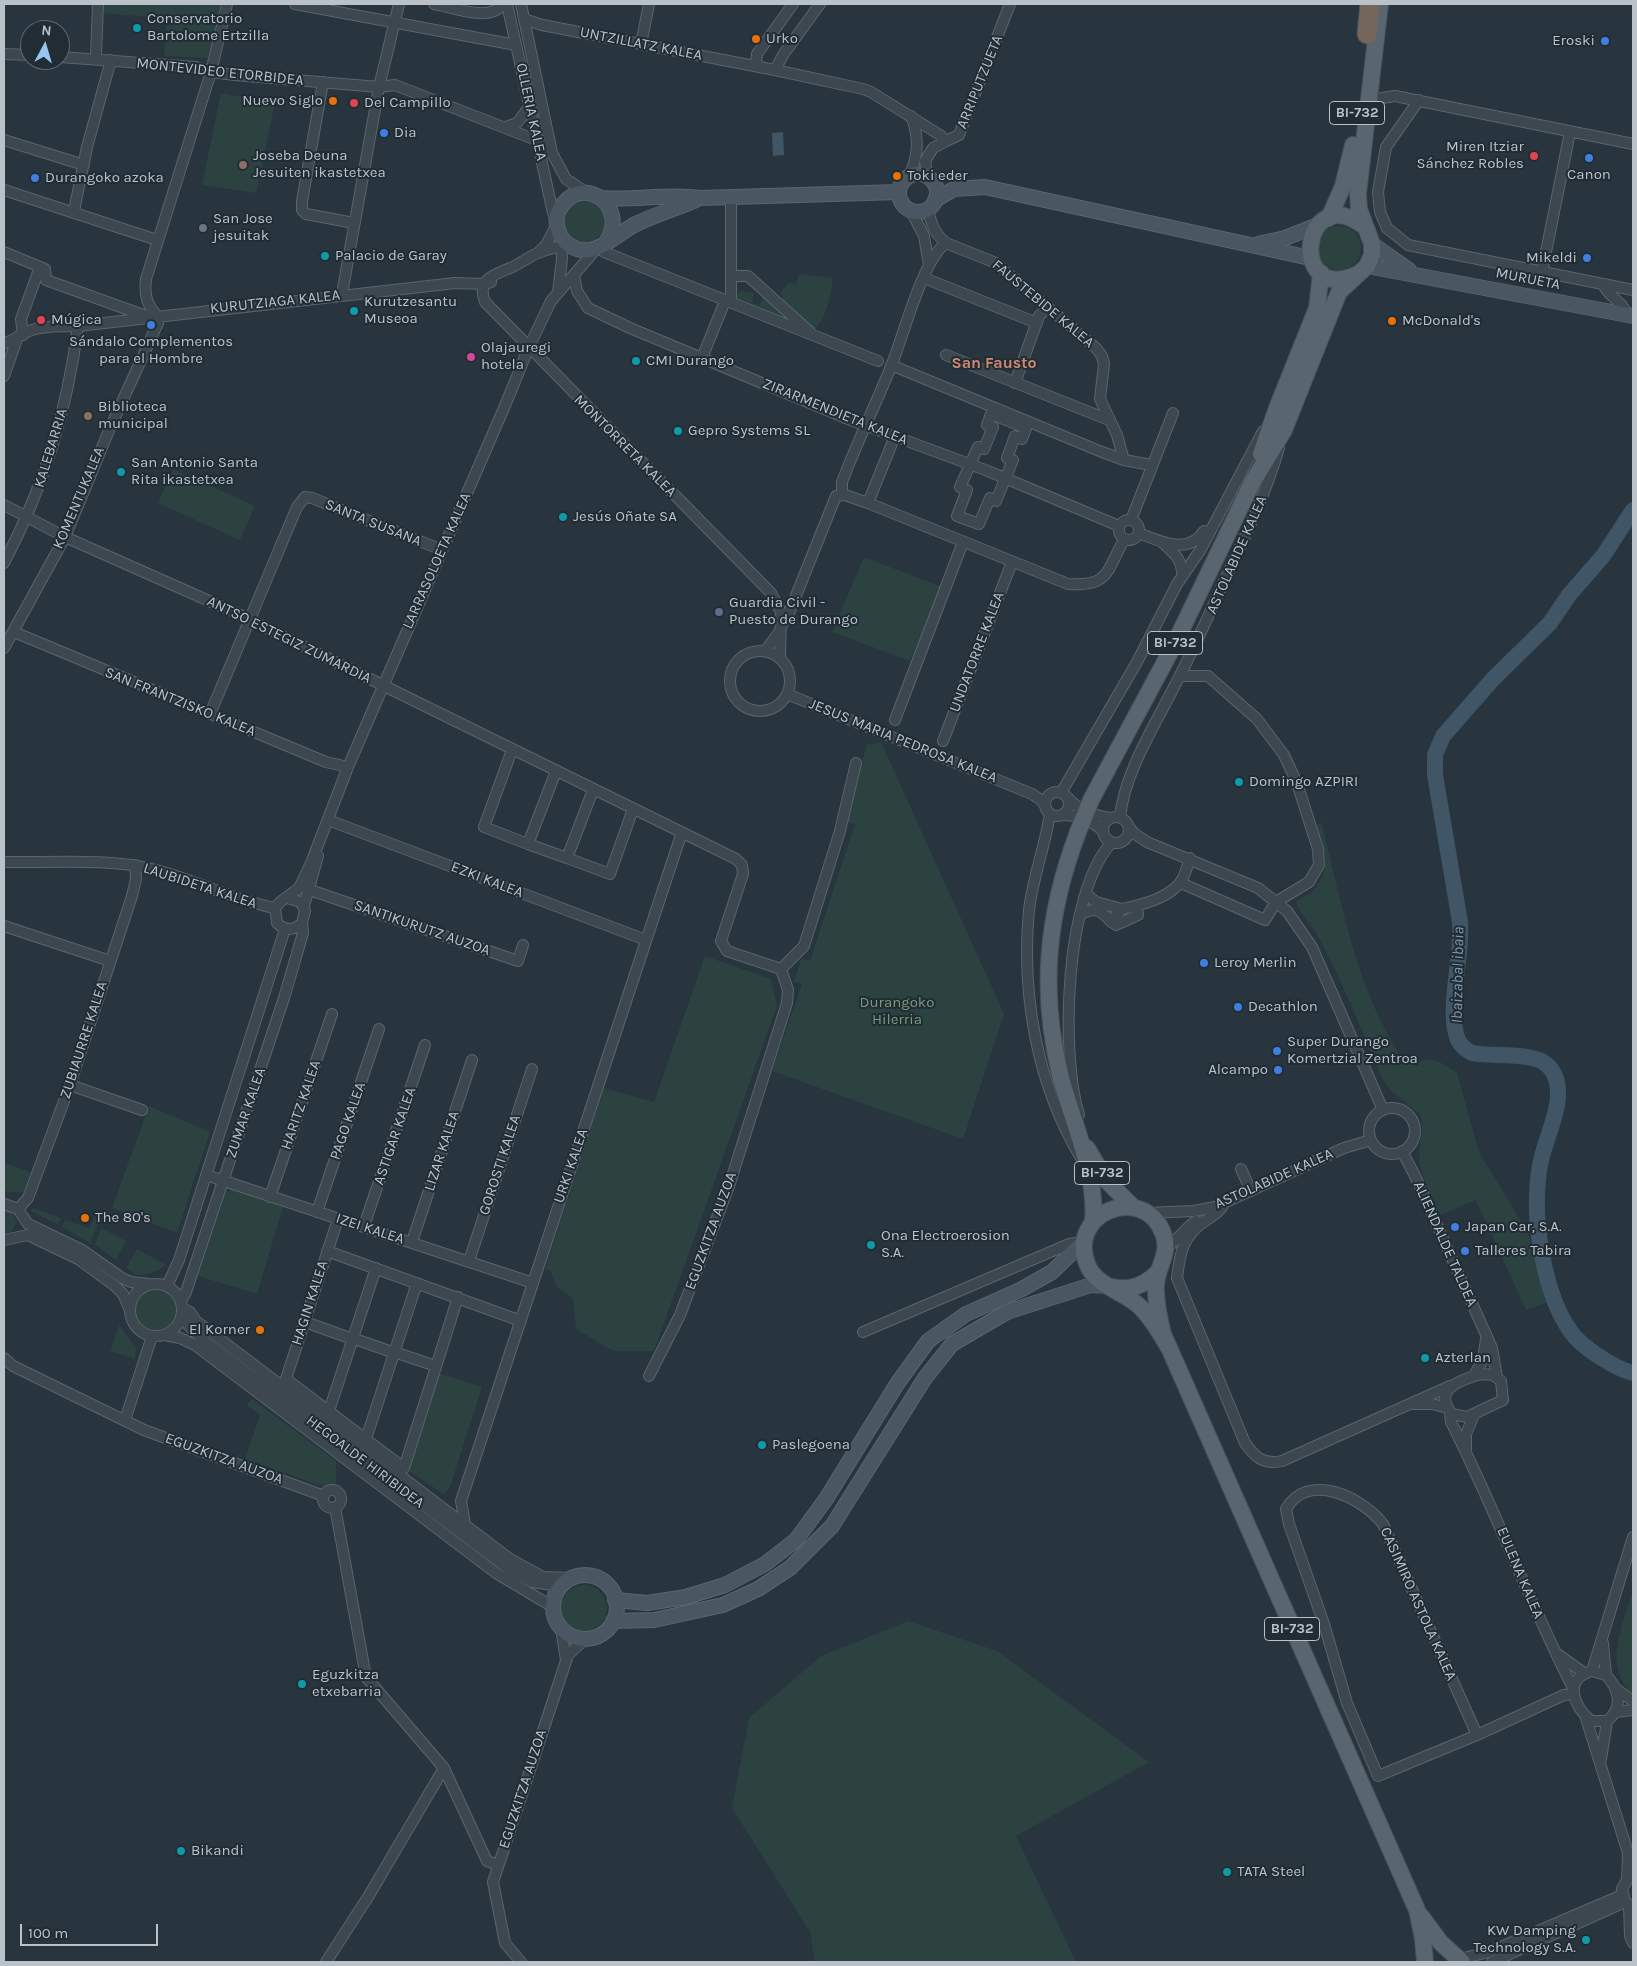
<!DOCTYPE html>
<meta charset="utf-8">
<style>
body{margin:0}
#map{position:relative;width:1637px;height:1966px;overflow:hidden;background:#28353f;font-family:Karla,sans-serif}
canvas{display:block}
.frame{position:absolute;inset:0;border:5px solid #b9c2c9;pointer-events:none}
.north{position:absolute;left:20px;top:20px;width:50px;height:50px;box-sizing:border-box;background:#212c34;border:1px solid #5e6870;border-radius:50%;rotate:6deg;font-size:14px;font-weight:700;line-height:20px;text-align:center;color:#b9c2c9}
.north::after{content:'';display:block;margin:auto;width:18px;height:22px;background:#97c7f0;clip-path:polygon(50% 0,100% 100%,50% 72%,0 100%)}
.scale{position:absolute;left:20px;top:1924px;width:138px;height:22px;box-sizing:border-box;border:2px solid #b9c2c9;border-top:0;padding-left:6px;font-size:15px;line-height:18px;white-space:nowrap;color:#b9c2c9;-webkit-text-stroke:4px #212c34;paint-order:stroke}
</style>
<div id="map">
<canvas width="1637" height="1966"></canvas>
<div class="frame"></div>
<div class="north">N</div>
<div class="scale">100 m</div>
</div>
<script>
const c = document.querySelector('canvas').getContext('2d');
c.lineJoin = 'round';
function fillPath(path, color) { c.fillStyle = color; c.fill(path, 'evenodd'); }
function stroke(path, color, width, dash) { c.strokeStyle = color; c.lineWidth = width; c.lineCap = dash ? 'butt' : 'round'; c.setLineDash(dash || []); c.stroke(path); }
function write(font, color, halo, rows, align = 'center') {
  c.font = font + ' Karla,sans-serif'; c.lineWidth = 4; c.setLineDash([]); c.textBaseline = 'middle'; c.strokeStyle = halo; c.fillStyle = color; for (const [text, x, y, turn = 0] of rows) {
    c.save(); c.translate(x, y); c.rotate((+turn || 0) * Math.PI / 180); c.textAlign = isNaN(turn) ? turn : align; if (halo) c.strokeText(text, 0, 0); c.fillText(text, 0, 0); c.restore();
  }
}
fillPath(new Path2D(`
 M98 4H220L208 58 164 56 167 18 98 13Z
 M221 93 275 103 256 193 202 185Z
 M564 221a21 21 0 1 1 42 0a21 21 0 1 1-42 0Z
 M1317 248a22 22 0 1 1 44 0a22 22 0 1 1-44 0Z
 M799 274 832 278C833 290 825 323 814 329L781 299 783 297 780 293 789 283 796 284Z
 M740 291 754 293 752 303 760 305 763 295 791 317V322L780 321 773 313C763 316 752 310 745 302L732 300Z
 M173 469 255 506 240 540 158 503Z
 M864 557 942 587 910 661 832 632Z
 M881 742 1004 1014 963 1139 772 1071 802 984 794 982 801 959 810 961 855 824 849 823 846 818 867 745Z
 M1321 822C1343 905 1356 994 1407 1065 1434 1057 1433 1057 1457 1073L1479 1152 1527 1231 1551 1301 1526 1310 1476 1200 1440 1215C1433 1198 1420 1176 1419 1157 1419 1141 1425 1129 1420 1114L1390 1090 1382 1078C1361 1030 1342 979 1316 933 1311 924 1297 911 1296 901 1300 898 1306 896 1310 893 1333 874 1325 849 1317 826Z
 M705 956 771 979 777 1006 654 1351H613L576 1329 573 1298 557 1287 550 1270 545 1269 604 1088 654 1102Z
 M149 1106 210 1132 177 1233 112 1208Z
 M4 1163 31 1172 23 1193 4 1191Z
 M230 1189 283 1207 257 1294 198 1276 226 1193Z
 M33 1208 61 1218 58 1225 31 1211Z
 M4 1210 12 1213 17 1221 12 1231 5 1234Z
 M95 1215 100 1218 90 1243 62 1227 65 1220 89 1228Z
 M101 1228 126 1241 116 1260 95 1245Z
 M137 1249 166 1265C161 1270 144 1276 138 1275 134 1274 129 1270 126 1268Z
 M135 1310a21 21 0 1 1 42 0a21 21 0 1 1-42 0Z
 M119 1325 136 1347 135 1359 110 1351Z
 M438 1373 482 1387 452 1481 449 1489 443 1494 408 1470Z
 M252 1399 336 1461V1484L318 1485 245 1459 260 1415 247 1405Z
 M561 1608a23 23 0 1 1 46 0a23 23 0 1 1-46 0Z
 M1633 1591V1694C1602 1665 1623 1625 1633 1591Z
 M908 1621 997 1651 1149 1762 1016 1836 1076 1962H815L810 1932 732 1808 749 1718 821 1656Z`), '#2b4240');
fillPath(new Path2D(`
 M783 132 784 155 773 156 772 133Z`), '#405666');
stroke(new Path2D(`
 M1633 510 1603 556 1569 595 1550 623 1493 679 1443 736 1435 755V775L1460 922C1463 956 1446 1011 1458 1040 1461 1046 1466 1050 1472 1053 1491 1057 1533 1052 1546 1064 1554 1070 1558 1081 1558 1091 1559 1116 1542 1145 1539 1171 1532 1217 1543 1293 1571 1332 1581 1347 1616 1369 1633 1373`), '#405666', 16);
const street = new Path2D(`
 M295 4 516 45
 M434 4C453 7 490 23 503 4
 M507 4 553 213 556 219
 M521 4 552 153 566 179 587 193
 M524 19 542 25 775 70 863 89 871 92 940 135 946 141 959 135 1010 4
 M641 44 649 4
 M4 54 30 55
 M96 55 98 4
 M60 57 196 67 211 72 235 75 379 87 395 85 536 140 552 153
 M759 66 756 62 757 54 793 4
 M775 70 783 55 820 4
 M323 82 302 201V210L306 214 354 223
 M1419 100 1386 147 1378 192 1380 212 1387 228 1408 245 1633 290
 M1372 110 1376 99 1395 96 1633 144
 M506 127 517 123 529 107
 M4 140 84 165
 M909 177C918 156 920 138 911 116
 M928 178 925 161 933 148 946 141
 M4 190 157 240
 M928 209C931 223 934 233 946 243L996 263 1096 348 1102 356 1104 364 1100 399 1117 435 1124 460
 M74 211 87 147 111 60
 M911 211 924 236 929 265
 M567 244C558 247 547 249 538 253 528 257 520 264 510 268 494 275 476 279 485 302L771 593 781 612 780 658
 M4 252 45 269 46 280 146 316
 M539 252 546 245 557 224
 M604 252 878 361
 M1542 272 1570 132
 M574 275 577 291 588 308 630 328 848 419 988 471 1119 526
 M731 276H748L810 332
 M924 278 1037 323
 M1603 284C1608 297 1623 301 1627 315
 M558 293 562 259 561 241
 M342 294 379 87 399 4
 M731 302V197
 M23 335 21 319 40 267
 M4 343C14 341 20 334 29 331 44 325 62 327 78 326L455 283 485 284 491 282
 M946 355 1109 420
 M702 358 725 301
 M891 365 1102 452 1124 460 1151 465
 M4 376 17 339
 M1015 383 1039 316 1047 308
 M991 414 1026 428 1022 439 1015 436 1007 458 1013 460 996 501 990 498 979 524 957 516 967 490 960 487 978 447 984 449 993 427 987 425Z
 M895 436 868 503 1068 584C1110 587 1106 571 1124 540
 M842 494V482C857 442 876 404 892 364 904 334 922 261 946 243
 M4 505 65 537 234 612 736 859 742 865 743 874 721 941 727 951 781 969 804 946 840 831 856 763
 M1119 530a10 10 0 1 1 20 0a10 10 0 1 1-20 0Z
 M1131 520 1173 413
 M1139 533C1161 542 1189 555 1204 531
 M1163 543C1174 553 1183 560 1182 577
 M4 563C44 486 67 412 78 326
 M782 625 787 618 836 496 845 495 868 503
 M14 632 326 762 348 767
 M4 648 65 537 110 428 158 323V317C147 305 144 296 146 279L211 72 227 4
 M765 651 780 631
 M730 681a30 30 0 1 1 60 0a30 30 0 1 1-60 0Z
 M1180 676H1208L1257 719 1284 755 1297 783 1318 849 1319 865 1309 882 1276 902 1265 920 1181 883
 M787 694 1032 794 1041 800 1046 807
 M210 714 297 507 305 497 312 498 442 550
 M895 720 963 542
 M943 741 1012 562
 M512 750 484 827 528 844
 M556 771 528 844 567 858 593 790
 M1045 804a12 12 0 1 1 24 0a12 12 0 1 1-24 0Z
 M1061 793 1137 662 1177 584 1201 549 1263 431
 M1068 798C1079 811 1095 816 1111 818
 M1050 814C1045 846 1033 877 1029 910 1021 994 1037 1085 1081 1158
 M1062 815C1077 815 1091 820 1103 831
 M1103 830a13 13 0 1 1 26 0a13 13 0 1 1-26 0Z
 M1120 818C1124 773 1155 725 1175 685 1194 649 1210 612 1227 575 1247 533 1266 493 1279 448
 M328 820 646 940
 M1128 826 1135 834 1147 842 1258 888 1287 911 1312 947 1383 1110
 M567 858 610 874 633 809
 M4 862C48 863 110 858 152 869 194 879 233 900 275 908
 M310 890 518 961 523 945
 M1086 894 1096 902 1122 909
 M287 898 301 902 305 911 302 923C294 931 285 931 277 923L275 908 280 902 299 888 311 863 348 767 504 408 529 347 551 301 597 248
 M304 906 318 856
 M1081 914C1102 904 1102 916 1116 925L1138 915 1137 907
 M1111 922 1122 909C1141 905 1166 899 1179 884 1185 878 1187 866 1190 858
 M4 926 110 961
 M70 1085 142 1110
 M1369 1131a23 23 0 1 1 46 0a23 23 0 1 1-46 0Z
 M1079 1115C1060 1051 1065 893 1112 842
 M1402 1151 1415 1176 1492 1348 1497 1377
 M1241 1169 1251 1191
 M206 1175 533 1283
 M270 1197 332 1014
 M1225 1202C1220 1212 1214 1215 1205 1221 1183 1236 1180 1252 1177 1278L1245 1443C1255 1457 1263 1465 1282 1461L1450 1386
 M4 1204 18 1209 28 1224 82 1250 122 1278 131 1282 149 1284
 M18 1209 28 1198 70 1085 132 896 136 879 135 865
 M317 1212 379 1029
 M1146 1213 1194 1211 1215 1207 1344 1148 1371 1140
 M364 1226 425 1045
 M4 1240 28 1235 78 1259 115 1286 123 1294 129 1308
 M412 1242 472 1060
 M1166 1248C1178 1240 1184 1229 1196 1221
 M327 1251 521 1321
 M469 1261 532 1069
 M130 1310a26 26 0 1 1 52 0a26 26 0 1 1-52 0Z
 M167 1286 179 1260 285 929
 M181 1301 186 1292 284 998 303 933 302 923
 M182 1308 190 1312 196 1321 510 1559 543 1577 571 1578
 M181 1318 201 1338 510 1570 532 1582 560 1586
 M305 1322 347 1337
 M863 1332 1069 1244 1083 1242
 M164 1335 180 1338 195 1345 496 1573 553 1607
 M352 1338 389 1351
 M394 1352 430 1364
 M4 1358 13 1366 144 1430 324 1496
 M1481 1374 1493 1375 1501 1381 1503 1400 1467 1417 1452 1414C1432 1389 1460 1380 1481 1374Z
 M649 1376 680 1315 729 1186 787 1003 788 990 781 969
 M1474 1376 1483 1360 1486 1339
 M286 1379 404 1468 458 1297
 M284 1385 338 1219
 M1414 1404H1432L1448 1408
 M329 1411 376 1268
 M1450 1413 1451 1422C1496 1510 1529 1603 1574 1690
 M125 1420 152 1336
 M366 1439 417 1283
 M1466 1449V1434L1474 1415
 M323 1499a9 9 0 1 1 18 0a9 9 0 1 1-18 0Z
 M335 1507 366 1677 444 1768 487 1861 498 1865
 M465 1524 461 1501 682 832
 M561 1629 566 1660
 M1603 1643 1606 1675
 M1556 1653 1584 1673
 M1592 1671 1606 1675C1619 1689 1624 1708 1607 1721H1591C1574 1707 1562 1679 1592 1671Z
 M1592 1671 1633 1537
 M1615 1688 1633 1701
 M1616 1712 1633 1710
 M1585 1715 1628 1853 1633 1861
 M1477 1735 1383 1524C1362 1497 1308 1471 1286 1509L1289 1524 1324 1624 1347 1703 1378 1776 1477 1735 1564 1695 1574 1694
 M1601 1759 1607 1721
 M1633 1877 1627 1880 1622 1889 1625 1902 1633 1907
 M1627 1880 1628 1853
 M1629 1905 1630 1936 1633 1943
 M1459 1959 1489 1952 1622 1895
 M326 1962 368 1897 444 1768
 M521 1962 505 1943 493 1882 566 1661 568 1655 585 1639
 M1492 1962 1625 1902`);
const secondary = new Path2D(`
 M899 193a19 19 0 1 1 38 0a19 19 0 1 1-38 0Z
 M601 198C634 201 668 193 700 198L899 192
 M935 200 954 189 985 187 1310 258
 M607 241C628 207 586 175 563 204 557 211 555 220 558 229 561 243 576 252 590 250 604 248 622 231 636 224 656 214 676 209 696 200
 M1258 244 1285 238 1318 225
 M1372 244 1409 270
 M1367 266 1633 316
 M553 1607a32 32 0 1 1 64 0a32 32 0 1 1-64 0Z
 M615 1600 647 1603 686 1597 725 1585 765 1564 796 1540 826 1499 897 1384 928 1341 966 1314 1022 1289 1052 1272 1083 1242
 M613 1621 654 1620 723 1605 758 1589 790 1568 832 1526 925 1378 952 1344 1007 1312 1091 1285 1109 1286`);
const primary = new Path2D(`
 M1329 218 1343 186 1353 145
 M1358 274C1287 307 1301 177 1365 227
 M1261 454 1277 408 1317 308 1321 273
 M1091 800 1175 643 1252 483 1284 430 1339 292 1367 266 1372 255V244L1359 209 1358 194 1380 4
 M1078 832C1047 914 1039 992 1061 1078 1073 1123 1097 1174 1093 1221
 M1087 1148 1106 1180 1134 1208
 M1112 1287C1132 1291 1145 1285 1159 1271
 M1169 1348C1160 1333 1151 1317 1138 1305 1123 1292 1096 1285 1088 1266 1065 1213 1143 1182 1163 1233 1171 1253 1157 1266 1156 1285 1155 1301 1159 1318 1163 1334L1417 1910 1423 1939 1425 1962
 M1421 1916 1441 1943 1462 1962`);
const highway = new Path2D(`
 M1367 34 1370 4`);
stroke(street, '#5a656c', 12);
stroke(secondary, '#5a656c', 16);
stroke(primary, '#465058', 18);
stroke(highway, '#475259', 21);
stroke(street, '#3c474f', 10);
stroke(secondary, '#4a5762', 14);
stroke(primary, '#5a666f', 16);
stroke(highway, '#74665a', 19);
const primaryBridge = new Path2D(`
 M1078 832 1091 800`);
stroke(primaryBridge, '#465058', 18, []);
stroke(primaryBridge, '#5a666f', 16);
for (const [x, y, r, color] of [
 [137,28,5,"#0f9aa8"],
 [756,39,5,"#e8710a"],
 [1605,41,5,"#3f7fe0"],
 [333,101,5,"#e8710a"],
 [354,103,5,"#e0444e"],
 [384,133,5,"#3f7fe0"],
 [1534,156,5,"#e0444e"],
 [1589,158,5,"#3f7fe0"],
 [243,165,5,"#8d6e63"],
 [897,176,5,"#e8710a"],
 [35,178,5,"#3f7fe0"],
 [203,228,5,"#6b7280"],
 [325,256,5,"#0f9aa8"],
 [1587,258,5,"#3f7fe0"],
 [354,311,5,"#0f9aa8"],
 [41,320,5,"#e0444e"],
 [1392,321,5,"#e8710a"],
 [151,325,5,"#3f7fe0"],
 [471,357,5,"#d1479c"],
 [636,361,5,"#0f9aa8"],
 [88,416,5,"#8d6e63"],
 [678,431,5,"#0f9aa8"],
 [121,472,5,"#0f9aa8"],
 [563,517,5,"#0f9aa8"],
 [719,612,5,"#5c6f8a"],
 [1239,782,5,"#0f9aa8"],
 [1204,963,5,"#3f7fe0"],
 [1238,1007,5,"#3f7fe0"],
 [1277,1051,5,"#3f7fe0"],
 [1278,1070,5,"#3f7fe0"],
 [85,1218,5,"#e8710a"],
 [1455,1227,5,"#3f7fe0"],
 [871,1245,5,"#0f9aa8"],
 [1465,1251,5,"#3f7fe0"],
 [260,1330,5,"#e8710a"],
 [1425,1358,5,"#0f9aa8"],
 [762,1445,5,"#0f9aa8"],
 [302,1684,5,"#0f9aa8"],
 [181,1851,5,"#0f9aa8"],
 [1227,1872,5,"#0f9aa8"],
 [1586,1940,5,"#0f9aa8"]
]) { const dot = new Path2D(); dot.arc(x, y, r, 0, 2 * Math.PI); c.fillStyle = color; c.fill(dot); stroke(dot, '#212c34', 2); }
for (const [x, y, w] of [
 [1357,113,55],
 [1175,643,55],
 [1102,1173,55],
 [1292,1629,55]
]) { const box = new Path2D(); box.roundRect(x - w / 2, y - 11.5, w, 23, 4); c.fillStyle = '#212c34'; c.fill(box); stroke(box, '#b9c2c9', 1); }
write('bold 14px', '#b9c2c9', null, [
 ["BI-732",1357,113],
 ["BI-732",1175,643],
 ["BI-732",1102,1173],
 ["BI-732",1292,1629]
]);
write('15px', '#b9c2c9', '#212c34', [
 ["Conservatorio",147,19],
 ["Bartolome Ertzilla",147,36],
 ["Urko",766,39],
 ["Eroski",1595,41,"right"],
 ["Nuevo Siglo",323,101,"right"],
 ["Del Campillo",364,103],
 ["Dia",394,133],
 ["Miren Itziar",1524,147,"right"],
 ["Sánchez Robles",1524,164,"right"],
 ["Joseba Deuna",253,156],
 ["Jesuiten ikastetxea",253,173],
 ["Canon",1589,175,"center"],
 ["Toki eder",907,176],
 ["Durangoko azoka",45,178],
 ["San Jose",213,219],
 ["jesuitak",213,236],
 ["Palacio de Garay",335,256],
 ["Mikeldi",1577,258,"right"],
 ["Kurutzesantu",364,302],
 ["Museoa",364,319],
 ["Múgica",51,320],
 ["McDonald's",1402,321],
 ["Sándalo Complementos",151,342,"center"],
 ["para el Hombre",151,359,"center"],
 ["Olajauregi",481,348],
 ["hotela",481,365],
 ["CMI Durango",646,361],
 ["Biblioteca",98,407],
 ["municipal",98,424],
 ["Gepro Systems SL",688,431],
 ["San Antonio Santa",131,463],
 ["Rita ikastetxea",131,480],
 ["Jesús Oñate SA",573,517],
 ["Guardia Civil -",729,603],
 ["Puesto de Durango",729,620],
 ["Domingo AZPIRI",1249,782],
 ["Leroy Merlin",1214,963],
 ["Decathlon",1248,1007],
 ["Super Durango",1287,1042],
 ["Komertzial Zentroa",1287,1059],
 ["Alcampo",1268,1070,"right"],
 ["The 80's",95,1218],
 ["Japan Car, S.A.",1465,1227],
 ["Ona Electroerosion",881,1236],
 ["S.A.",881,1253],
 ["Talleres Tabira",1475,1251],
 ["El Korner",250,1330,"right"],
 ["Azterlan",1435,1358],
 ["Paslegoena",772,1445],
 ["Eguzkitza",312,1675],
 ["etxebarria",312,1692],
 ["Bikandi",191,1851],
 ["TATA Steel",1237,1872],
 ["KW Damping",1576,1931,"right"],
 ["Technology S.A.",1576,1948,"right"]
], 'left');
write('15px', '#b9c2c9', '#212c34', [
 ["UNTZILLATZ KALEA",641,44,11],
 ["MONTEVIDEO ETORBIDEA",220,72,6],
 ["ARRIPUTZUETA",980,82,-68],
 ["OLLERIA KALEA",531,112,78],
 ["MURUETA",1528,279,11],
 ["KURUTZIAGA KALEA",275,302,-6],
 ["FAUSTEBIDE KALEA",1043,304,40],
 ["ZIRARMENDIETA KALEA",835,412,22],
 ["MONTORRETA KALEA",625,446,45],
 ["KALEBARRIA",51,448,-73],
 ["KOMENTUKALEA",79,498,-67],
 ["SANTA SUSANA",373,523,22],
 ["ASTOLABIDE KALEA",1237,555,-66],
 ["LARRASOLOETA KALEA",437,561,-66],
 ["ANTSO ESTEGIZ ZUMARDIA",289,640,26],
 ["UNDATORRE KALEA",977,652,-69],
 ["SAN FRANTZISKO KALEA",180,702,22],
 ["JESUS MARIA PEDROSA KALEA",903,741,22],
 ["EZKI KALEA",487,880,21],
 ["LAUBIDETA KALEA",200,886,18],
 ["SANTIKURUTZ AUZOA",422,928,19],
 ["ZUBIAURRE KALEA",84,1040,-72],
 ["HARITZ KALEA",301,1105,-71],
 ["ZUMAR KALEA",246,1113,-71],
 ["PAGO KALEA",348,1121,-71],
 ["ASTIGAR KALEA",395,1136,-71],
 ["LIZAR KALEA",442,1151,-72],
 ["GOROSTI KALEA",500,1165,-72],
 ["URKI KALEA",571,1166,-71],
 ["ASTOLABIDE KALEA",1274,1179,-24],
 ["IZEI KALEA",370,1229,18],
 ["EGUZKITZA AUZOA",711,1231,-70],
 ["ALIENDALDE TALDEA",1445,1244,66],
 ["HAGIN KALEA",310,1303,-72],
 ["EGUZKITZA AUZOA",224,1459,20],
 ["HEGOALDE HIRIBIDEA",365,1462,37],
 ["EULENA KALEA",1520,1573,67],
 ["CASIMIRO ASTOLA KALEA",1418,1604,66],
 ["EGUZKITZA AUZOA",523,1789,-72]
]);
write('15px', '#799d7c', '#212c34', [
 ["Durangoko",897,1003],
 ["Hilerria",897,1020]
]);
write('bold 16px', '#cd8a70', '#212c34', [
 ["San Fausto",994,363]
]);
write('italic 16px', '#7c96aa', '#212c34', [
 ["Ibaizabal ibaia",1458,975,-89]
]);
</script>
